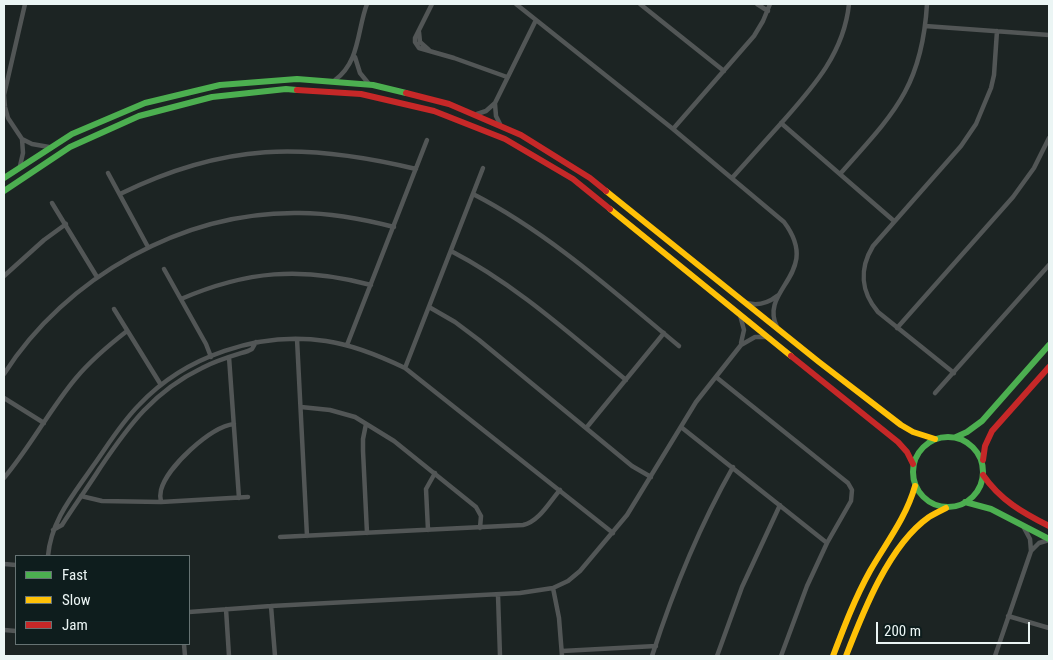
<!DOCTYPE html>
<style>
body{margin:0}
#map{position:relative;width:1053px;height:660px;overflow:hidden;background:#1c2423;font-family:"Roboto Condensed",sans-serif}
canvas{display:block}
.frame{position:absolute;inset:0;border:5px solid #ebf5f4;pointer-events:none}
.legend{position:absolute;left:15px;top:555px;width:175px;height:90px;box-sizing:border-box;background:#0e1d1d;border:1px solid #667373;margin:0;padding:6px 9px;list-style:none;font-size:15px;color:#ebf5f4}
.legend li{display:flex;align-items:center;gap:10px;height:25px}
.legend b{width:25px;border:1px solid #667373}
.scale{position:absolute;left:876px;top:622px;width:154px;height:22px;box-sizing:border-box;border:2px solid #ebf5f4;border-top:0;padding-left:6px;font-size:15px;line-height:18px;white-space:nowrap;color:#ebf5f4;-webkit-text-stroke:4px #0e1d1d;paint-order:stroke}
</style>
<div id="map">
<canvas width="1053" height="660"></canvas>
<div class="frame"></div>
<ul class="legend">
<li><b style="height:6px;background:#4caf50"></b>Fast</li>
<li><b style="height:6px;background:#ffc107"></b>Slow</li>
<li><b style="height:6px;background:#c62828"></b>Jam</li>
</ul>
<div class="scale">200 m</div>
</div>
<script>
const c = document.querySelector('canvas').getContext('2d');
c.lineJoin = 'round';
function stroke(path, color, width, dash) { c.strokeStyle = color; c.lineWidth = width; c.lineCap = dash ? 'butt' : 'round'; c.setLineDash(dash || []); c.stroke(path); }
stroke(new Path2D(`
 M432 4 415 38V42L419 48 454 58 507 77
 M516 4 673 129 784 222C823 274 758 289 777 327
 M640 4 724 71
 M757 4 768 11
 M925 26 1049 35
 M419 32 420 42 429 50
 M355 57 360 73 369 84
 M335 80C360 62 357 30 367 4
 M495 104 496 116 500 124
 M477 114 486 111 495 103 536 20
 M781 123 894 221
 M673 129 754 36 763 21 770 4
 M22 139 32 144 49 147
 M20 166 23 153 22 139 8 118 5 107 4 95 25 4
 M108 173 148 247
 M840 174C893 114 922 88 927 4
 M732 178C749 159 767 139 784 120 815 85 844 52 849 4
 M120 194C224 143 304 142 416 169
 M473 194C549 233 614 292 679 346
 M52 203 97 277
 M451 251C515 284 570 334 626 380
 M164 269 206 344 211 357
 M4 276 44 240 66 224
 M181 299C246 271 301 266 371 285
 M747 303C758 306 768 303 777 296
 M429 307 455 322 479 340 632 466 651 477
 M114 309 161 385
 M740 315 744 330 741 343
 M897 328 1013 197 1034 168 1049 138
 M297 339 307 536
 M347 345 427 140
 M229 357 239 498
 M405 368 483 168
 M954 373 878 312C861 292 859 269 873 246L961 146 976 124 991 88 994 75 997 31
 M4 374C66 277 183 211 300 213 332 213 363 219 394 227
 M716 377 848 483 852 490 851 501 827 543 807 586 781 656
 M935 393 1049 265
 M4 398 44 423
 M301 407 330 410 355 417 394 441 476 507 481 516 480 528
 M366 424 363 439V451L367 533
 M587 427 664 333
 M681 427 827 543
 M4 478C31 446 50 409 76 378 91 360 109 345 127 331
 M81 496 102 501 161 502 248 497
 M161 502C160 498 160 494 161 490 167 467 210 427 234 424
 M53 530 62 525C74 506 88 487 100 468 129 425 154 391 202 368 217 360 232 356 248 351L252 349 256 342
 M428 530 426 489 435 473
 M280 537 523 525C539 522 550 501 560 490
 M1031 551 1039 543 1049 540
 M48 556C51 520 74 494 93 466 108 445 121 423 139 405 185 356 259 331 326 341 354 345 380 356 405 368L613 533
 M4 564 16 565
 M553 588 559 618 562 656
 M498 595 500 656
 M271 606 275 656
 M226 609 229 656
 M189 612 271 606 520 593 553 588 568 581 580 571 627 515 696 402 741 345 755 337H767
 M1008 616 1049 628
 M4 630 16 631
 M184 644 185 656
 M562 651 656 646
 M652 656C673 591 699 527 733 467
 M717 656 742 587 780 505
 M995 656 1031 551 1030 539 1023 526`), '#525656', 4.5);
stroke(new Path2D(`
 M4 178 72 134 145 103 220 85 297 79 373 85 406 93
 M4 191 70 147 139 116 212 97 286 89 297 90
 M913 472a35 35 0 1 1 70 0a35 35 0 1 1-70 0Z
 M956 437 967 432 982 421 1049 345
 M965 502 991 509 1049 539`), '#4caf50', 6);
stroke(new Path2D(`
 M606 191 819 362 901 425 913 432 935 439
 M610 209 791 356
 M833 656C844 627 855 598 870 571 886 543 906 518 915 486
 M846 656C863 612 889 545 929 517 934 514 940 511 946 508`), '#ffc107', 6);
stroke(new Path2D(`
 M297 90 361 94 434 111 505 139 573 179 610 209
 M406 93 449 104 521 135 590 178 606 191
 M791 356 898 442 907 452 913 464
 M983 460 985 446 992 431 1049 367
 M983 475C1000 500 1023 513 1049 526`), '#c62828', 6);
</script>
